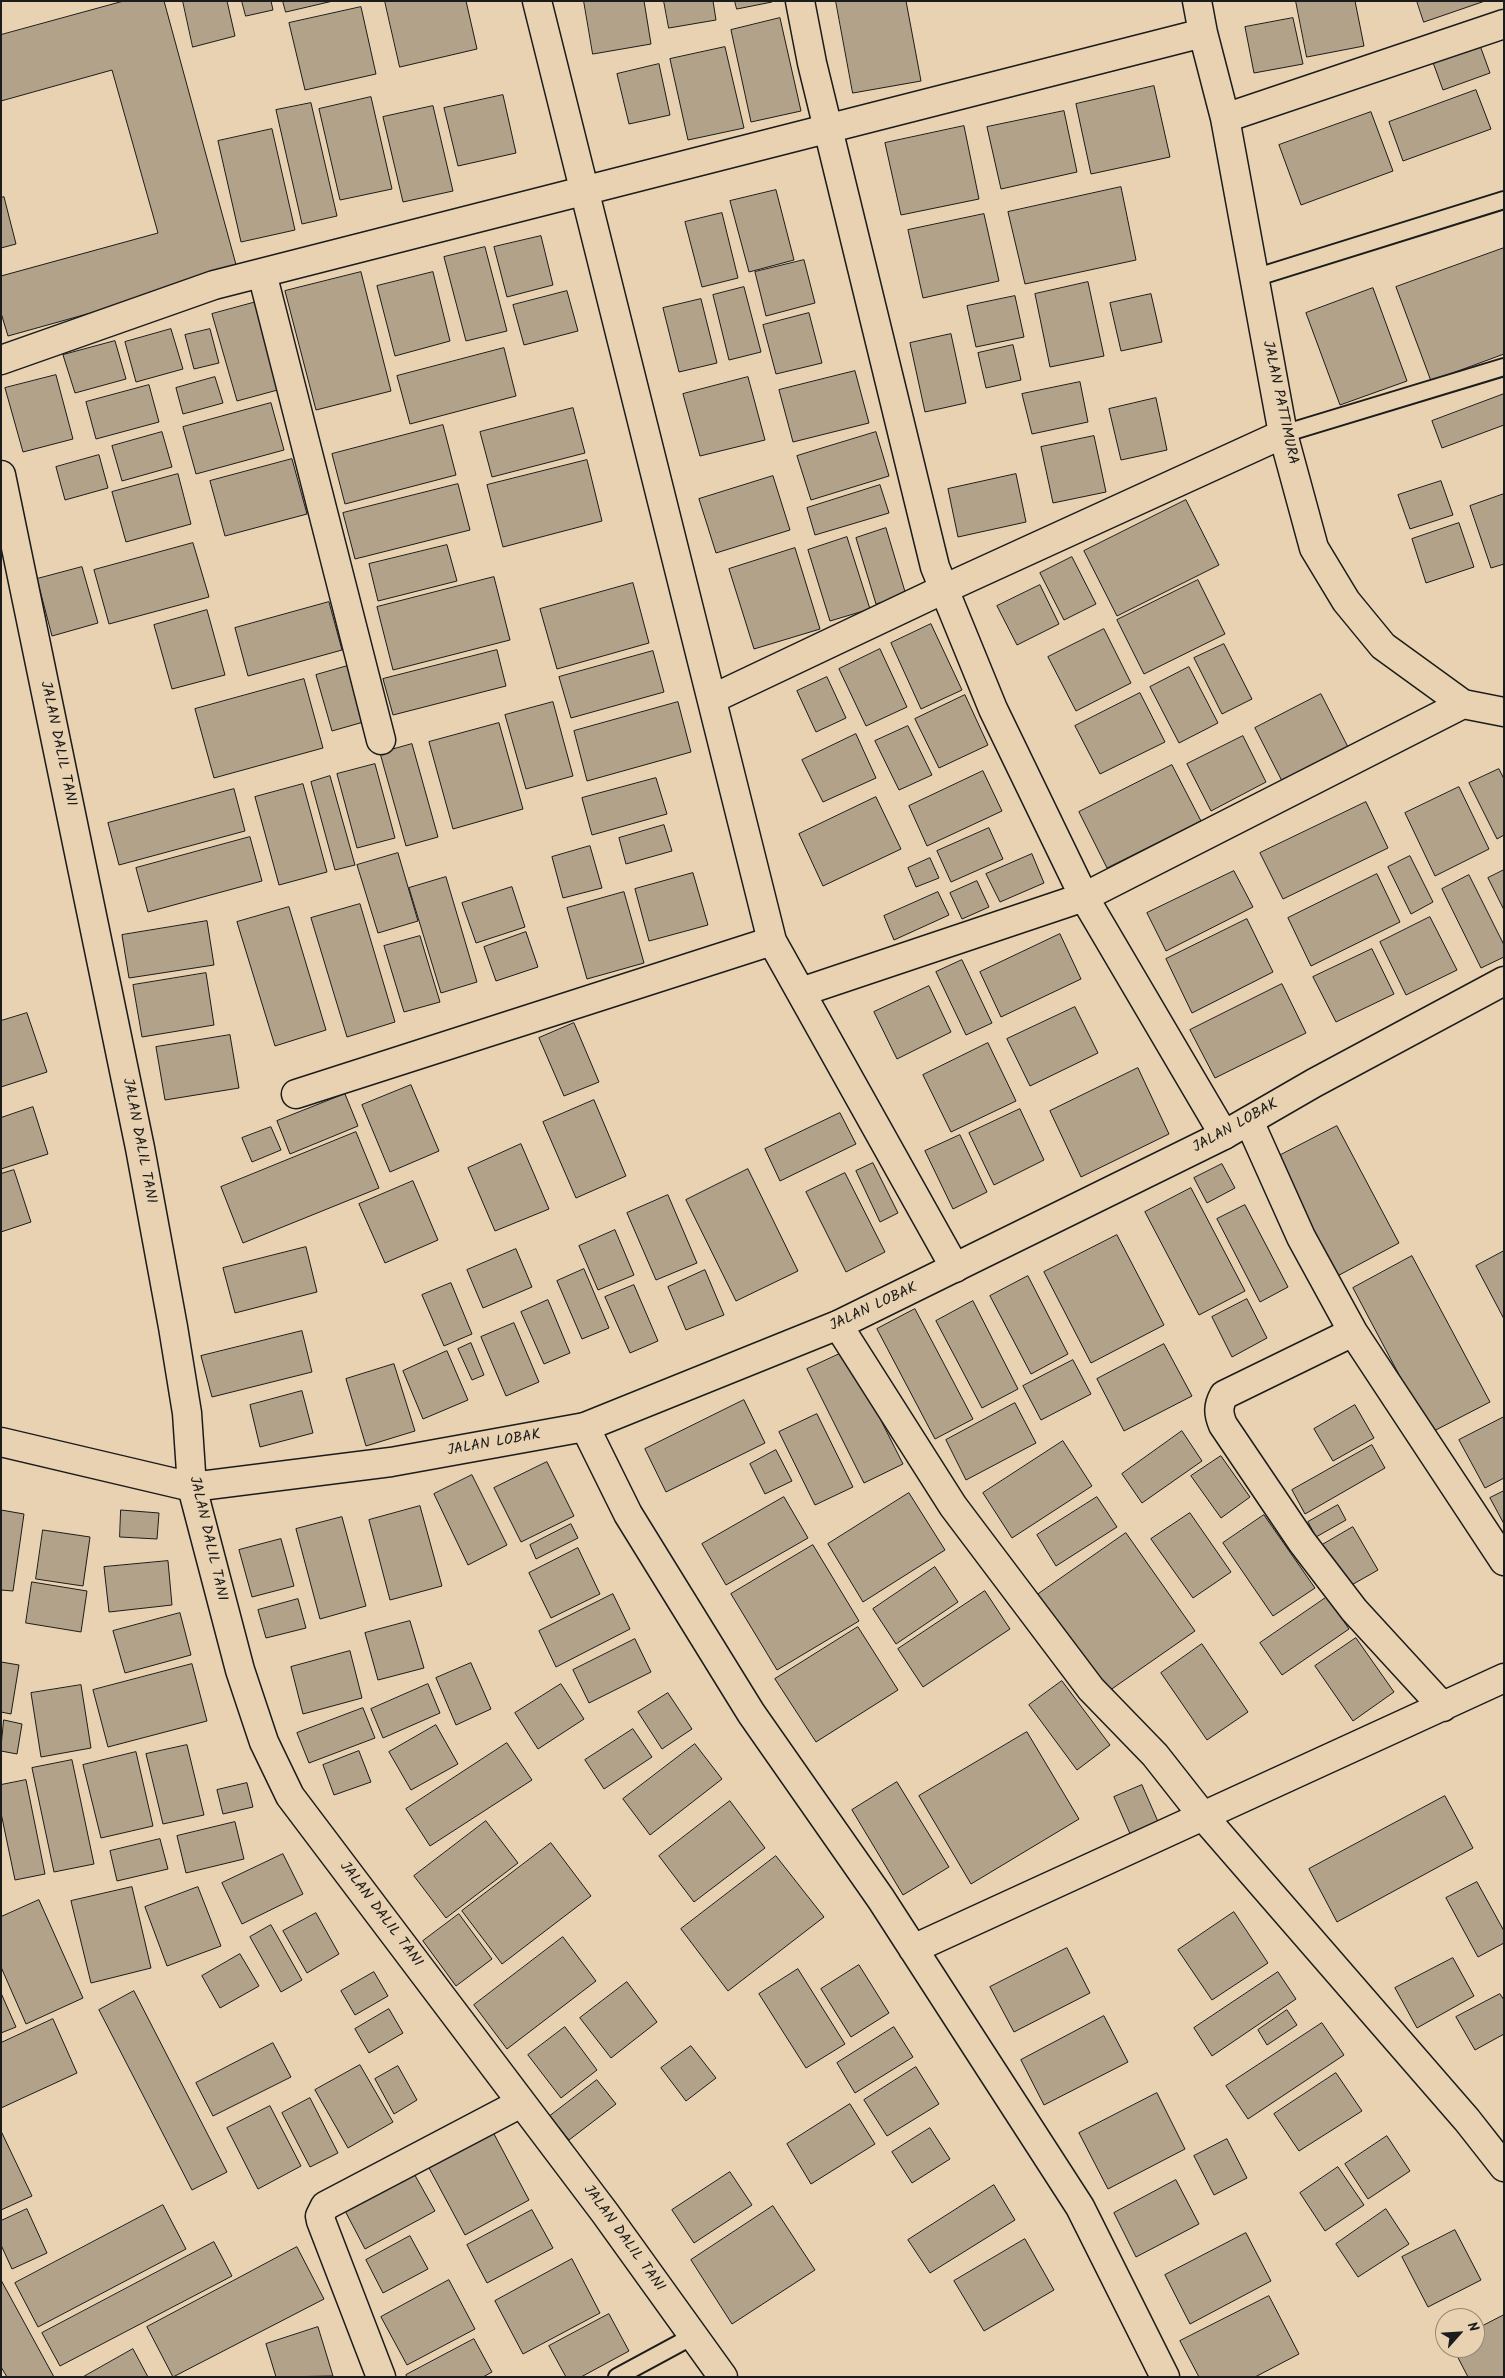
<!DOCTYPE html>
<style>
body{margin:0}
#map{position:relative;width:1505px;height:2378px;overflow:hidden;background:#e8d2b1;font-family:Kalam,sans-serif}
canvas{display:block}
.frame{position:absolute;inset:0;border:2px solid #1c1c1c;pointer-events:none}
.north{position:absolute;left:1435px;top:2308px;width:50px;height:50px;box-sizing:border-box;background:#e8d2b1;border:1px solid #968975;border-radius:50%;rotate:64deg;font-size:14px;font-weight:700;line-height:20px;text-align:center;color:#1c1c1c}
.north::after{content:'';display:block;margin:auto;width:18px;height:22px;background:#1c1c1c;clip-path:polygon(50% 0,100% 100%,50% 72%,0 100%)}
</style>
<div id="map">
<canvas width="1505" height="2378"></canvas>
<div class="frame"></div>
<div class="north">N</div>
</div>
<script>
const c = document.querySelector('canvas').getContext('2d');
c.lineJoin = 'round';
function fillPath(path, color) { c.fillStyle = color; c.fill(path, 'evenodd'); }
function stroke(path, color, width, dash) { c.strokeStyle = color; c.lineWidth = width; c.lineCap = dash ? 'butt' : 'round'; c.setLineDash(dash || []); c.stroke(path); }
function write(font, color, halo, rows, align = 'center') {
  c.font = font + ' Kalam,sans-serif'; c.lineWidth = 5; c.setLineDash([]); c.textBaseline = 'middle'; c.strokeStyle = halo; c.fillStyle = color; for (const [text, x, y, turn = 0] of rows) {
    c.save(); c.translate(x, y); c.rotate((+turn || 0) * Math.PI / 180); c.textAlign = isNaN(turn) ? turn : align; if (halo) c.strokeText(text, 0, 0); c.fillText(text, 0, 0); c.restore();
  }
}
const building = new Path2D(`
 M124 1H164L238 272 8 336 1 313V276L158 233 112 70 1 101V35Z
 M183 1H227L235 36 193 47Z
 M242 1H271L273 10 246 16Z
 M283 1H333L286 12Z
 M385 1H466L477 49 400 67Z
 M584 1H644L651 44 593 54Z
 M664 1H713L716 20 669 28Z
 M735 1H772V2L737 9Z
 M836 1H906L921 81 853 93Z
 M1296 1H1355L1364 46 1307 57Z
 M1417 1H1485L1424 22Z
 M361 7 376 74 305 90 289 23Z
 M780 18 801 111 751 122 731 30Z
 M1293 18 1303 64 1254 73 1245 27Z
 M1478 40 1490 73 1443 90 1431 57Z
 M725 47 744 128 688 140 670 59Z
 M659 64 670 115 629 124 617 74Z
 M1154 86 1170 157 1091 174 1076 104Z
 M1476 90 1491 129 1403 161 1389 122Z
 M503 95 516 153 458 166 444 108Z
 M371 97 392 189 340 200 319 109Z
 M311 103 337 216 302 224 276 110Z
 M433 106 453 191 403 202 383 117Z
 M1064 111 1077 172 1001 189 987 127Z
 M1371 112 1393 171 1301 205 1279 145Z
 M964 126 979 199 901 215 885 143Z
 M272 129 295 230 241 242 218 141Z
 M1121 187 1136 260 1025 284 1008 212Z
 M776 190 794 260 749 272 730 201Z
 M4 197 16 244 1 248V198Z
 M722 213 738 278 702 287 685 222Z
 M984 214 999 281 923 298 908 230Z
 M541 236 553 285 507 297 494 247Z
 M485 247 507 331 466 341 444 257Z
 M1504 248V354L1431 381 1396 287Z
 M804 260 815 303 766 316 755 272Z
 M361 272 391 391 316 410 285 291Z
 M433 272 450 341 395 356 377 286Z
 M1088 282 1104 356 1050 367 1035 294Z
 M744 287 761 352 729 360 713 295Z
 M1373 288 1407 381 1340 405 1306 313Z
 M567 291 578 331 524 345 513 305Z
 M1151 294 1162 342 1121 351 1110 303Z
 M1015 296 1024 337 976 347 967 306Z
 M701 299 717 363 679 372 663 308Z
 M260 301 285 388 237 401 212 314Z
 M809 313 822 363 776 374 763 325Z
 M171 329 183 369 136 382 125 342Z
 M210 329 219 363 194 369 185 335Z
 M951 334 966 403 925 412 910 343Z
 M115 341 126 379 75 393 63 355Z
 M1013 345 1021 380 986 388 978 353Z
 M504 348 516 396 410 424 397 376Z
 M855 371 869 423 793 442 779 390Z
 M56 375 73 439 23 452 5 388Z
 M215 377 223 403 183 414 176 388Z
 M748 377 765 440 700 456 683 394Z
 M1080 382 1088 422 1032 434 1022 394Z
 M149 385 159 422 96 439 86 402Z
 M1504 394V425L1442 448 1432 421Z
 M1156 398 1167 450 1121 460 1109 409Z
 M271 403 284 450 196 474 183 427Z
 M573 408 585 453 492 477 480 432Z
 M443 425 456 475 345 504 332 454Z
 M162 432 172 467 122 481 112 446Z
 M876 432 889 476 811 500 797 456Z
 M1094 436 1106 492 1053 503 1041 447Z
 M99 455 108 488 65 500 56 467Z
 M292 459 307 514 225 536 210 481Z
 M587 460 602 521 503 547 487 485Z
 M178 474 191 524 126 542 112 492Z
 M1016 474 1026 522 958 537 948 489Z
 M773 476 790 530 716 553 699 499Z
 M1441 481 1453 515 1410 529 1398 495Z
 M458 484 470 530 355 559 343 513Z
 M880 485 889 513 815 535 807 508Z
 M1504 494V564L1491 568 1470 506Z
 M1186 500 1219 565 1117 616 1084 551Z
 M1459 523 1474 567 1426 583 1412 539Z
 M886 528 906 595 876 604 856 538Z
 M847 537 870 609 830 621 808 550Z
 M193 543 209 597 109 624 94 570Z
 M447 545 457 581 378 601 369 564Z
 M795 548 820 629 754 649 729 569Z
 M1072 557 1096 604 1064 620 1040 573Z
 M82 567 98 623 52 636 37 579Z
 M494 577 510 640 393 670 377 607Z
 M1198 580 1225 634 1144 674 1117 620Z
 M633 583 649 643 557 669 540 609Z
 M1040 585 1059 624 1017 645 997 606Z
 M329 602 342 650 248 676 235 628Z
 M207 610 225 675 172 689 154 625Z
 M931 624 962 690 921 709 891 643Z
 M1104 629 1131 683 1076 711 1048 657Z
 M1224 644 1252 699 1222 714 1194 658Z
 M880 649 907 707 866 726 839 669Z
 M497 650 506 686 393 715 383 679Z
 M653 651 664 692 571 718 559 677Z
 M351 665 367 721 332 731 316 675Z
 M1189 667 1218 723 1179 743 1150 687Z
 M827 677 846 718 816 732 797 691Z
 M304 679 323 748 214 778 195 709Z
 M1140 693 1165 742 1100 774 1075 726Z
 M1321 694 1348 747 1282 781 1255 728Z
 M965 695 988 745 939 768 915 719Z
 M553 702 573 776 526 789 505 715Z
 M678 702 691 752 587 781 574 731Z
 M499 723 523 809 453 829 429 742Z
 M908 726 932 775 899 790 875 741Z
 M856 734 876 778 823 802 802 760Z
 M1243 736 1266 782 1211 811 1187 764Z
 M412 744 438 837 406 846 380 753Z
 M375 764 395 838 357 848 337 774Z
 M1172 765 1201 821 1107 868 1079 812Z
 M1499 769 1504 779V835L1497 839 1469 783Z
 M983 771 1002 811 927 846 909 806Z
 M330 776 355 865 335 870 311 782Z
 M656 778 667 814 592 835 582 798Z
 M303 784 327 872 279 885 255 797Z
 M1459 787 1489 849 1435 876 1405 813Z
 M234 789 245 831 119 865 108 823Z
 M876 797 901 849 823 886 799 834Z
 M1366 802 1388 848 1283 899 1260 853Z
 M664 825 672 851 626 864 619 838Z
 M989 828 1003 859 951 882 937 851Z
 M250 837 262 881 148 912 136 868Z
 M590 846 602 888 563 898 552 857Z
 M398 853 418 921 378 933 357 865Z
 M1032 854 1044 883 1000 902 986 874Z
 M1410 856 1433 902 1411 914 1388 867Z
 M930 858 939 878 916 887 908 868Z
 M1504 870V910L1488 878Z
 M1234 871 1253 907 1166 951 1147 913Z
 M693 873 708 925 649 941 635 889Z
 M1377 874 1400 922 1311 966 1288 918Z
 M1469 875 1504 945V957L1481 968 1442 889Z
 M446 877 477 982 441 993 409 888Z
 M977 881 989 907 962 919 950 893Z
 M512 887 525 927 476 943 462 903Z
 M624 892 644 963 587 979 567 908Z
 M938 892 949 915 894 940 884 916Z
 M360 904 395 1022 347 1037 311 918Z
 M289 907 326 1030 275 1046 237 922Z
 M1430 917 1457 970 1406 995 1380 942Z
 M1247 919 1273 972 1192 1013 1166 959Z
 M207 921 214 965 129 978 122 935Z
 M526 932 538 967 496 981 484 947Z
 M1060 934 1081 979 1001 1017 980 972Z
 M420 936 440 1002 404 1012 384 946Z
 M1372 949 1394 994 1336 1022 1313 977Z
 M962 960 992 1023 966 1035 936 972Z
 M206 973 214 1025 142 1037 133 985Z
 M1282 984 1306 1033 1215 1078 1190 1030Z
 M929 986 951 1032 897 1059 874 1012Z
 M1075 1007 1098 1053 1030 1086 1007 1039Z
 M27 1013 47 1072 1 1087V1021Z
 M574 1023 599 1082 564 1096 539 1038Z
 M230 1035 239 1088 165 1100 156 1047Z
 M988 1043 1016 1101 951 1132 923 1075Z
 M1138 1068 1169 1134 1081 1177 1050 1111Z
 M411 1085 439 1151 390 1172 362 1105Z
 M345 1094 358 1126 290 1154 277 1121Z
 M594 1100 626 1176 576 1198 543 1122Z
 M33 1107 48 1154 1 1169V1118Z
 M1020 1109 1044 1160 994 1185 969 1133Z
 M840 1113 856 1144 780 1181 765 1149Z
 M1337 1126 1399 1243 1330 1280 1273 1159Z
 M271 1127 281 1150 252 1162 242 1138Z
 M356 1132 379 1188 243 1243 221 1187Z
 M960 1135 987 1192 953 1209 925 1151Z
 M521 1144 549 1209 495 1231 468 1168Z
 M873 1163 898 1213 880 1222 856 1171Z
 M1222 1164 1235 1188 1207 1203 1194 1178Z
 M748 1169 798 1271 736 1301 686 1200Z
 M14 1170 31 1222 1 1232V1174Z
 M845 1173 885 1252 846 1272 806 1192Z
 M413 1181 438 1240 385 1263 359 1204Z
 M1191 1188 1245 1291 1199 1315 1145 1212Z
 M668 1195 697 1263 656 1280 627 1213Z
 M1245 1205 1288 1287 1260 1302 1217 1219Z
 M615 1230 634 1275 598 1290 579 1246Z
 M1117 1235 1164 1325 1091 1363 1044 1272Z
 M306 1247 317 1292 235 1313 223 1268Z
 M516 1249 532 1287 483 1308 467 1270Z
 M1504 1251V1319L1476 1266Z
 M1412 1256 1490 1402 1430 1433 1353 1288Z
 M584 1269 609 1328 582 1339 557 1281Z
 M705 1270 724 1315 686 1330 668 1287Z
 M1028 1276 1068 1354 1031 1374 990 1296Z
 M451 1283 472 1334 444 1346 422 1295Z
 M634 1285 658 1341 630 1353 605 1297Z
 M1247 1299 1267 1338 1232 1357 1212 1317Z
 M548 1300 570 1353 544 1364 521 1312Z
 M973 1301 1018 1389 982 1408 936 1321Z
 M915 1309 973 1419 935 1439 877 1329Z
 M514 1323 539 1382 506 1396 481 1337Z
 M302 1331 312 1372 212 1397 201 1356Z
 M471 1343 484 1375 472 1380 458 1349Z
 M1164 1344 1192 1396 1124 1431 1097 1379Z
 M447 1351 468 1400 423 1419 403 1371Z
 M846 1351 903 1464 864 1483 807 1369Z
 M1073 1360 1091 1394 1041 1420 1023 1386Z
 M394 1364 415 1431 366 1446 346 1379Z
 M302 1391 313 1433 260 1447 250 1405Z
 M744 1400 765 1443 666 1492 645 1449Z
 M1015 1403 1036 1443 966 1480 946 1440Z
 M1355 1405 1374 1438 1333 1461 1314 1429Z
 M817 1414 853 1487 815 1505 779 1432Z
 M1504 1417V1478L1485 1488 1459 1440Z
 M1182 1431 1202 1461 1142 1503 1122 1474Z
 M1063 1441 1092 1486 1012 1538 983 1493Z
 M1372 1445 1385 1468 1305 1514 1292 1490Z
 M776 1450 792 1481 765 1494 750 1464Z
 M1221 1456 1250 1497 1221 1518 1191 1476Z
 M547 1462 574 1516 521 1542 494 1488Z
 M472 1475 507 1545 468 1565 434 1494Z
 M1504 1491V1524L1490 1498Z
 M909 1493 945 1550 863 1602 828 1544Z
 M784 1497 808 1538 726 1585 702 1544Z
 M1097 1497 1117 1527 1056 1566 1037 1535Z
 M1338 1505 1346 1520 1316 1537 1308 1522Z
 M420 1506 442 1586 390 1600 369 1520Z
 M1 1510 24 1514 13 1591 1 1590Z
 M121 1510 159 1513 157 1539 120 1537Z
 M1190 1513 1231 1572 1193 1598 1151 1539Z
 M1264 1515 1315 1588 1273 1616 1223 1543Z
 M342 1517 366 1606 320 1619 296 1529Z
 M571 1524 578 1538 536 1559 530 1545Z
 M1353 1527 1378 1570 1341 1591 1317 1548Z
 M43 1530 90 1537 83 1586 36 1579Z
 M1126 1533 1195 1631 1106 1693 1037 1595Z
 M281 1539 294 1586 252 1597 239 1550Z
 M813 1545 859 1621 777 1670 731 1594Z
 M578 1548 600 1594 551 1618 529 1573Z
 M168 1561 172 1605 109 1612 104 1567Z
 M935 1567 958 1602 896 1644 873 1609Z
 M32 1582 87 1591 81 1632 26 1623Z
 M985 1591 1010 1629 923 1687 898 1649Z
 M613 1594 630 1629 556 1667 539 1631Z
 M1327 1597 1349 1629 1282 1675 1260 1643Z
 M298 1599 306 1628 266 1638 258 1610Z
 M180 1613 191 1655 125 1673 113 1631Z
 M410 1621 424 1668 378 1680 365 1633Z
 M858 1627 898 1690 816 1742 775 1679Z
 M1356 1638 1394 1692 1353 1721 1315 1666Z
 M635 1639 651 1672 589 1703 573 1670Z
 M1202 1644 1248 1712 1207 1740 1161 1673Z
 M350 1651 362 1698 303 1714 291 1667Z
 M1 1662 19 1665 11 1714 1 1712Z
 M471 1663 491 1709 456 1725 436 1678Z
 M192 1664 207 1721 108 1747 93 1690Z
 M1062 1681 1110 1745 1077 1770 1029 1705Z
 M428 1684 440 1713 383 1738 371 1709Z
 M561 1684 584 1719 538 1749 515 1713Z
 M81 1685 91 1748 41 1757 31 1693Z
 M668 1693 692 1729 662 1749 638 1712Z
 M363 1708 375 1738 309 1763 297 1733Z
 M4 1720 22 1724 17 1754 1 1751Z
 M436 1725 458 1764 411 1790 389 1752Z
 M633 1729 652 1757 604 1789 585 1760Z
 M1027 1732 1079 1819 971 1884 919 1796Z
 M507 1743 532 1780 430 1846 406 1809Z
 M695 1744 722 1779 650 1835 623 1799Z
 M187 1745 204 1815 163 1824 146 1754Z
 M359 1751 371 1782 334 1795 323 1765Z
 M136 1752 153 1826 101 1838 83 1765Z
 M72 1760 94 1864 54 1872 32 1768Z
 M26 1780 45 1874 15 1880 1 1813V1785Z
 M897 1782 949 1867 903 1895 852 1810Z
 M247 1783 253 1807 223 1814 217 1790Z
 M1142 1785 1159 1824 1131 1836 1114 1797Z
 M1445 1796 1473 1848 1337 1922 1309 1869Z
 M730 1801 765 1848 694 1902 659 1856Z
 M486 1821 518 1863 446 1918 414 1876Z
 M235 1822 244 1859 186 1873 177 1836Z
 M160 1839 168 1869 117 1881 110 1851Z
 M551 1843 591 1896 502 1964 462 1911Z
 M283 1854 303 1894 242 1924 222 1883Z
 M776 1856 824 1917 728 1991 681 1929Z
 M1477 1882 1504 1931V1943L1478 1957 1446 1898Z
 M132 1887 151 1968 91 1983 71 1901Z
 M198 1887 221 1946 167 1966 145 1907Z
 M39 1900 83 1998 26 2024 1 1967V1917Z
 M1234 1912 1268 1963 1212 2000 1178 1950Z
 M316 1913 339 1954 307 1973 283 1931Z
 M459 1914 492 1959 456 1986 423 1941Z
 M271 1925 302 1980 281 1992 250 1937Z
 M563 1937 596 1981 507 2049 474 2005Z
 M1067 1948 1090 1993 1014 2032 990 1987Z
 M240 1954 259 1986 220 2008 202 1976Z
 M1453 1958 1474 1996 1417 2028 1395 1988Z
 M859 1965 889 2013 851 2037 821 1989Z
 M798 1969 845 2044 806 2068 759 1994Z
 M374 1972 388 1996 355 2015 341 1991Z
 M1278 1972 1296 1999 1212 2056 1194 2028Z
 M627 1982 657 2022 611 2058 580 2018Z
 M134 1991 227 2172 192 2190 99 2010Z
 M1 1993 16 2027 1 2033Z
 M1500 1994 1504 2000V2034L1475 2050 1456 2017Z
 M389 2009 403 2033 369 2053 355 2029Z
 M1287 2010 1297 2025 1267 2045 1258 2030Z
 M1104 2016 1128 2062 1044 2105 1021 2060Z
 M53 2019 77 2073 1 2108V2043Z
 M1322 2023 1344 2055 1248 2119 1226 2086Z
 M565 2027 597 2070 561 2098 528 2055Z
 M894 2027 913 2057 855 2093 837 2063Z
 M273 2043 291 2077 213 2116 196 2083Z
 M691 2046 716 2078 686 2101 661 2068Z
 M360 2065 393 2122 348 2148 315 2090Z
 M398 2066 417 2100 394 2114 375 2079Z
 M916 2067 939 2104 887 2136 864 2100Z
 M1336 2073 1362 2111 1299 2151 1274 2114Z
 M597 2080 616 2104 569 2140 550 2116Z
 M1157 2093 1185 2149 1108 2189 1079 2133Z
 M310 2098 338 2153 310 2167 282 2113Z
 M850 2104 875 2144 811 2184 787 2144Z
 M270 2106 301 2166 258 2189 227 2128Z
 M930 2128 950 2159 912 2183 892 2152Z
 M1 2131 32 2196 1 2210Z
 M494 2134 529 2200 465 2235 429 2168Z
 M1387 2136 1410 2171 1368 2199 1345 2164Z
 M1227 2139 1247 2178 1214 2195 1194 2156Z
 M1338 2167 1364 2205 1325 2231 1300 2193Z
 M412 2170 435 2211 365 2249 343 2207Z
 M730 2172 752 2205 694 2243 672 2210Z
 M1176 2180 1199 2224 1136 2257 1114 2213Z
 M994 2185 1015 2220 930 2273 908 2240Z
 M163 2205 186 2249 38 2327 15 2283Z
 M773 2206 815 2270 732 2324 691 2260Z
 M27 2209 47 2253 12 2269 1 2245V2221Z
 M1386 2209 1409 2244 1358 2277 1336 2244Z
 M532 2210 553 2248 487 2283 467 2245Z
 M1455 2230 1481 2280 1428 2307 1402 2257Z
 M1246 2233 1271 2281 1190 2324 1165 2275Z
 M410 2236 428 2269 383 2293 366 2260Z
 M1025 2239 1054 2290 984 2331 954 2281Z
 M214 2242 232 2276 60 2366 42 2333Z
 M297 2247 324 2299 173 2377 147 2327Z
 M572 2259 600 2313 523 2354 495 2301Z
 M1 2280 54 2377H7L1 2367Z
 M449 2280 475 2329 407 2365 381 2317Z
 M1269 2296 1299 2354 1255 2377H1199L1180 2341Z
 M609 2314 629 2351 581 2377H566L549 2346Z
 M1504 2315V2377H1468L1453 2348H1475V2330Z
 M318 2327 333 2376 276 2377 266 2344Z
 M474 2339 492 2372 483 2377H407L406 2375Z
 M133 2349 148 2377H83Z`);
fillPath(building, '#b2a28a');
stroke(building, '#1c1c1c', 1);
const lane = new Path2D(`
 M1254 278 1504 200
 M1283 434 1504 367
 M617 2377 693 2336`);
const street = new Path2D(`
 M537 1 772 941 955 1268
 M800 1 812 63 935 567 993 709 1084 897 1224 1135
 M1197 1 1203 33 1225 118 1283 434 1314 548 1346 601 1383 646 1463 704 1504 712
 M1225 118 1504 24
 M262 273 381 740
 M1 360 214 285 1203 33
 M712 699 944 589 1283 434
 M801 992 1084 897 1463 704
 M296 1094 772 941
 M1249 1121 1301 1237 1353 1332 1504 1561
 M838 1325 953 1506 1091 1689 1155 1755 1203 1816 1467 2120 1504 2167
 M1353 1332 1224 1395C1218 1406 1218 1413 1223 1425L1302 1542 1354 1610 1443 1707
 M585 1427 628 1514 751 1713 881 1899 1080 2207 1165 2377
 M192 1487 240 1670 264 1742 290 1796 605 2213 723 2377
 M913 1949 1504 1678
 M381 2377 321 2221 320 2216 325 2206 521 2103`);
const secondary = new Path2D(`
 M1 475 140 1148 173 1327 187 1413 192 1487
 M1 1442 192 1487 391 1462 585 1427 838 1325 1224 1135 1314 1083 1504 981`);
stroke(lane, '#1c1c1c', 20);
stroke(street, '#1c1c1c', 31);
stroke(secondary, '#1c1c1c', 31);
stroke(lane, '#e8d2b1', 16);
stroke(street, '#e8d2b1', 28);
stroke(secondary, '#e8d2b1', 28);
write('15px', '#1c1c1c', '#e8d2b1', [
 ["JALAN PATTIMURA",1279,403,78],
 ["JALAN DALIL TANI",57,744,78],
 ["JALAN LOBAK",1236,1127,-29],
 ["JALAN DALIL TANI",138,1141,79],
 ["JALAN LOBAK",874,1308,-25],
 ["JALAN LOBAK",494,1444,-10],
 ["JALAN DALIL TANI",207,1539,77],
 ["JALAN DALIL TANI",380,1915,53],
 ["JALAN DALIL TANI",623,2239,54]
]);
</script>
